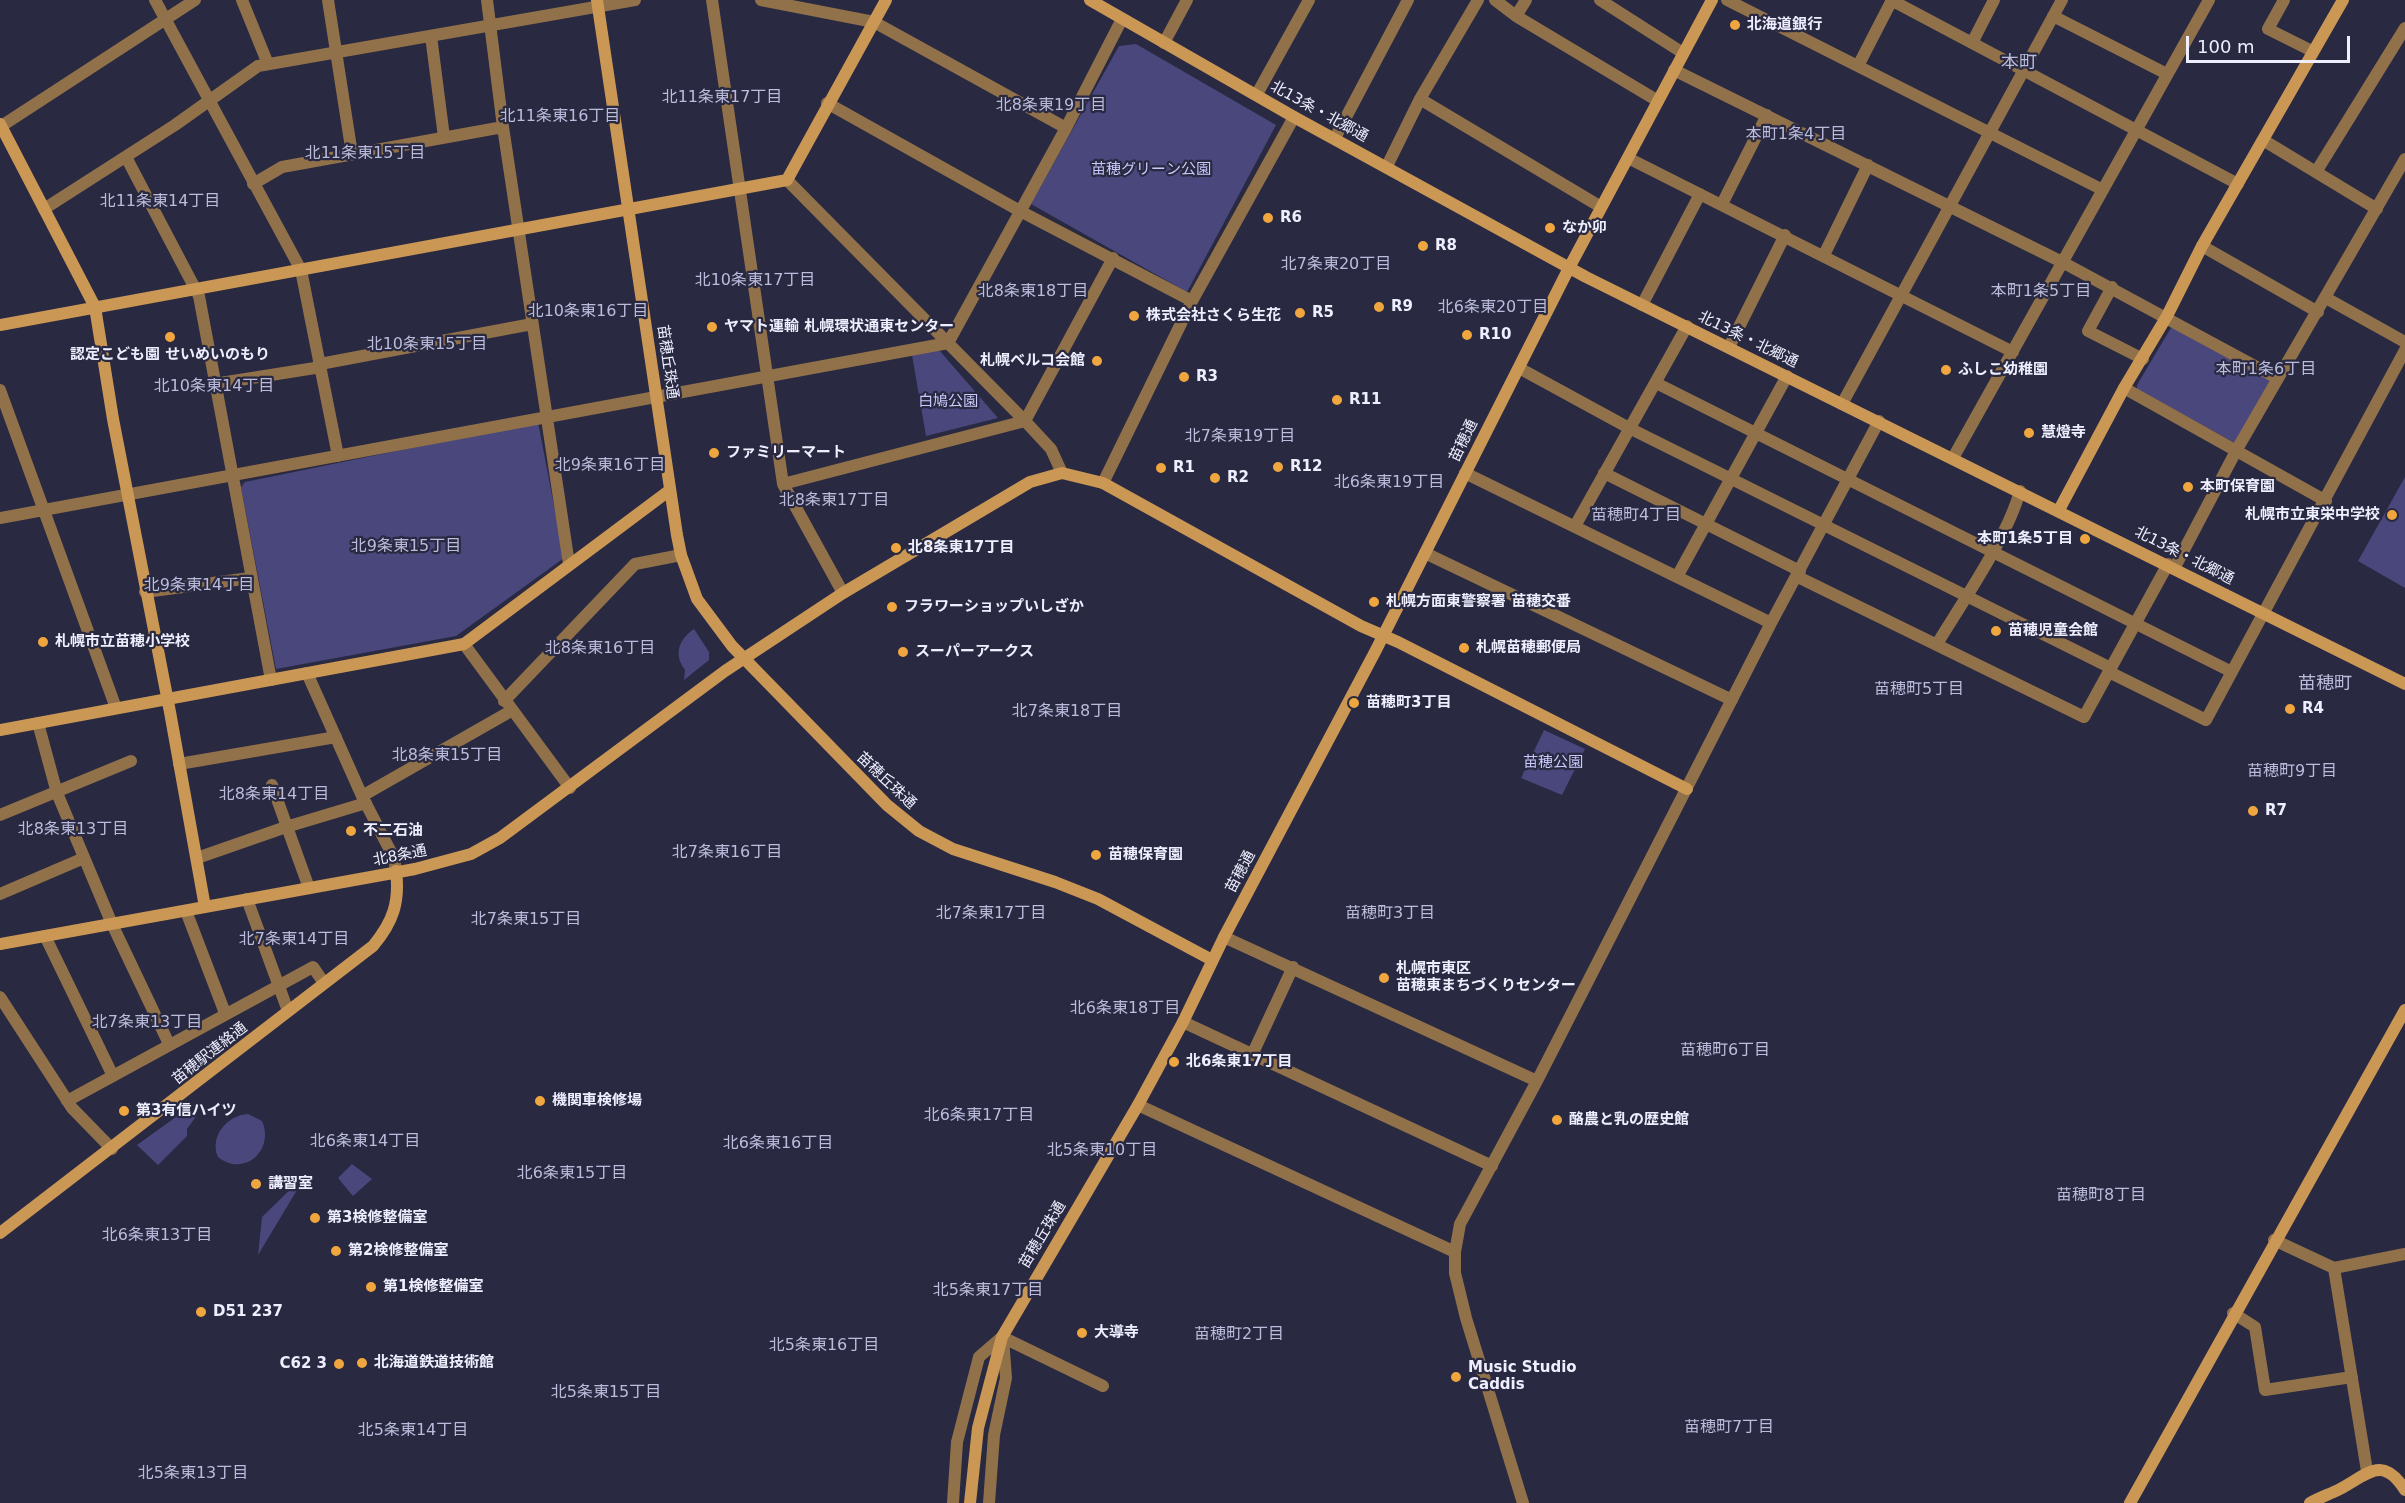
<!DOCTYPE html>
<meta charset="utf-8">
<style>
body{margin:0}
#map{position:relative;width:2405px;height:1503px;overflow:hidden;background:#292941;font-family:"DejaVu Sans",sans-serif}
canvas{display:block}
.scale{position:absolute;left:2186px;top:36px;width:164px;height:27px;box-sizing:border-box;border:3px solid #eef;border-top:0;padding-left:8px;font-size:18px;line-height:21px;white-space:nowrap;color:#eef;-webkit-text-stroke:4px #292941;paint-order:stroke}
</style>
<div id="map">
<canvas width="2405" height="1503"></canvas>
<div class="scale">100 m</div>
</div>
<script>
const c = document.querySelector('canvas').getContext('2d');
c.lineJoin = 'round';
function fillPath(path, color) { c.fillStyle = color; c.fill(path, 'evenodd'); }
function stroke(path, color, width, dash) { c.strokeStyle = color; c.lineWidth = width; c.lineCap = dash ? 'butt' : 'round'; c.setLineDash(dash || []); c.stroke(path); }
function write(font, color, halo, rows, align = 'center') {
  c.font = font + ' "DejaVu Sans","Noto Sans JP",sans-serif'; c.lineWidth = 4.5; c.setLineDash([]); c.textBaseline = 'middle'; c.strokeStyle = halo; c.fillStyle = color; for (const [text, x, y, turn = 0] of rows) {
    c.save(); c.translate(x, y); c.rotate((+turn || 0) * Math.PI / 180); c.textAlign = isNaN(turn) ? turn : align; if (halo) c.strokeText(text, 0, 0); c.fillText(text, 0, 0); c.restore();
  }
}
fillPath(new Path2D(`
 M1136 44 1276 125 1187 292 1031 204 1119 46Z
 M2172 326 2270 379V384L2235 443 2137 389V385Z
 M939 350 998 418 926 436 912 355Z
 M538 422 564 558 456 636 276 669 241 487 245 482Z
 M2405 477V588L2358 561Z
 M694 629 709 652V660L684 680 685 670C673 654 679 639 694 629Z
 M1544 730 1585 749 1562 795 1521 778Z
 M187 1109 197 1115 187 1129V1136L158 1165 137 1145Z
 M248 1114 262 1121C275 1150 244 1178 218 1157 209 1137 227 1115 248 1114Z
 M352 1164 372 1179 353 1196 338 1178Z
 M302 1178 303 1180 258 1255 262 1217Z`), '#4a477d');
stroke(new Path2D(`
 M155 0 301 270 338 456
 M242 0 268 64
 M328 0 352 154
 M487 0 503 127 569 564
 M712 0 783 484 843 593
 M761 0 874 22 1066 128
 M1495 0 1516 16 1658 101
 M1600 0 1683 53
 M1727 0 2103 190
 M1891 0 2238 184
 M2284 0 2268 29 2312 51
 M1516 16 1526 0
 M2053 16 2167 74
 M431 36 444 137
 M1973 41 1994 0
 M1164 43 1187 0
 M1858 66 1892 0
 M1674 70 2064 263 2277 378
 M1257 94 1309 0
 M1420 99 1601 207
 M827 103 1020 211 1192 301 1294 117
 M0 127 195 0
 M1335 138 1408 0
 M2263 140 2377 209
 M126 157 199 296 271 680
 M1628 158 2013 352
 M1387 166 1420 99 1478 0
 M2316 172 2405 28
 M787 180 1025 421 1051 449 1062 473
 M253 184 282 167 503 127
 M1722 204 1767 115
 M44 209 175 125 258 66 635 0
 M2202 246 2318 312
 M1824 255 1868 165
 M2112 287 2088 331 2143 359
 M2326 298 2405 342
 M1642 305 1700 194
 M1729 347 1785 235
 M1519 368 1629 428 2111 668
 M1656 383 2232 672
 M214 384 315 368 320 364 532 324
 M2124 388 2326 501
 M0 390 116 708
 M1842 404 2062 0
 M1953 458 2209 0
 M1465 473 1771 623
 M1604 473 1800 571
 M1103 483 1192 301
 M783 484 1025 421 1113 258
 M0 518 948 343 1066 128 1122 19
 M1575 526 1687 326
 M1425 553 1732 700
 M2175 567 2236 451 2405 159
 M1678 575 1787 376
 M1798 577 2084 717 2168 564
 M145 592 250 578
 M464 644 570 788
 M1937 644C1963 601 2007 538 2020 491
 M2109 672 2206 720 2405 350
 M307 673 362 796 394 858 396 871
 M504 701 635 564 681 555
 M38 723 57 793 112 924 169 1044
 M179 764 336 737
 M272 785 309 888
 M362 796 511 711
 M0 815 131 761
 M197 858 286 827 366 803
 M0 894 84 858
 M247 899 288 1011
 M186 911 225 1013
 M45 936 113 1076
 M1224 937 1537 1081
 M0 997 72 1108 112 1149
 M1183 1022 1492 1166
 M1252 1055 1293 967
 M67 1101 313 967 324 983
 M1138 1105 1455 1252
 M2274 1240 2334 1268 2405 1254
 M2334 1268 2367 1471
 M2233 1313 2255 1327 2265 1390 2352 1377
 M1002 1337 1103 1386
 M953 1503 957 1442 979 1357 1002 1337
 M989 1503 994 1435 1006 1378 1003 1338
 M1523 1503 1466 1318 1455 1273V1252L1460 1224 1537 1081 1771 623 1879 421`), '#917149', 12);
stroke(new Path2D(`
 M597 0 677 535 681 555 697 599 732 646 887 805 919 831 953 849 1055 882 1098 899 1212 960
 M1090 0 1294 117 1586 277 2405 684
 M0 124 95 307 113 419 170 712 205 907
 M0 325 787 180 886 0
 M2059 510 2124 388 2167 316 2202 246 2343 0
 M0 730 464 644 670 490
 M0 944 415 869 471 854 500 838 725 671 843 593 1030 482 1062 473 1103 483 1361 626 1398 642 1687 789
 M0 1233 373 946C393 922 400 902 396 871
 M970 1503 978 1428 1002 1337 1138 1105 1183 1022 1224 937 1376 650 1569 268 1712 0
 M2130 1503 2405 1010
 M2310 1503C2319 1498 2330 1494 2340 1489 2367 1475 2382 1454 2405 1490`), '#ca9755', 12);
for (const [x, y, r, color] of [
 [1735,25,6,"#f0a63f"],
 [1268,218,6,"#f0a63f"],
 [1550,228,6,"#f0a63f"],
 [1423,246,6,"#f0a63f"],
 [1379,307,6,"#f0a63f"],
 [1300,313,6,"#f0a63f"],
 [1134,316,6,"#f0a63f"],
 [712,327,6,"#f0a63f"],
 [1467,335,6,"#f0a63f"],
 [170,337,6,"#f0a63f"],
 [1097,361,6,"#f0a63f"],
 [1946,370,6,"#f0a63f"],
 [1184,377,6,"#f0a63f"],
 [1337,400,6,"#f0a63f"],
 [2029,433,6,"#f0a63f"],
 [714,453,6,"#f0a63f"],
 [1278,467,6,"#f0a63f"],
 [1161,468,6,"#f0a63f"],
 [1215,478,6,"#f0a63f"],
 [2188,487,6,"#f0a63f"],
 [2392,515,6,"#f0a63f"],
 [2085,539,6,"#f0a63f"],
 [896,548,6,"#f0a63f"],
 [1374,602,6,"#f0a63f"],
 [892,607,6,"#f0a63f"],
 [1996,631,6,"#f0a63f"],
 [43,642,6,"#f0a63f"],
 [1464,648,6,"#f0a63f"],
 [903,652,6,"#f0a63f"],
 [1354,703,6,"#f0a63f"],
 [2290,709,6,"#f0a63f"],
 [2253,811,6,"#f0a63f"],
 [351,831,6,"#f0a63f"],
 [1096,855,6,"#f0a63f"],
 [1384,978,6,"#f0a63f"],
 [1174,1062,6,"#f0a63f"],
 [540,1101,6,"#f0a63f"],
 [124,1111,6,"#f0a63f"],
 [1557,1120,6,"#f0a63f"],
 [256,1184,6,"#f0a63f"],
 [315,1218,6,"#f0a63f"],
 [336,1251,6,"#f0a63f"],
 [371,1287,6,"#f0a63f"],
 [201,1312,6,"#f0a63f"],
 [1082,1333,6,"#f0a63f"],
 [362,1363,6,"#f0a63f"],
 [339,1364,6,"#f0a63f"],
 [1456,1377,6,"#f0a63f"]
]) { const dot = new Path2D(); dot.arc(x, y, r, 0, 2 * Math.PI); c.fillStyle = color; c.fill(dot); stroke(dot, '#292941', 2); }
write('bold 15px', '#eef', '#292941', [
 ["北海道銀行",1747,25],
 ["R6",1280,218],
 ["なか卯",1562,228],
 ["R8",1435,246],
 ["R9",1391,307],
 ["R5",1312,313],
 ["株式会社さくら生花",1146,316],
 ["ヤマト運輸 札幌環状通東センター",724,327],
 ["R10",1479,335],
 ["認定こども園 せいめいのもり",170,355,"center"],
 ["札幌ベルコ会館",1085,361,"right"],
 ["ふしこ幼稚園",1958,370],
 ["R3",1196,377],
 ["R11",1349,400],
 ["慧燈寺",2041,433],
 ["ファミリーマート",726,453],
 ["R12",1290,467],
 ["R1",1173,468],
 ["R2",1227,478],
 ["本町保育園",2200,487],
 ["札幌市立東栄中学校",2380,515,"right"],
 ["本町1条5丁目",2073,539,"right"],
 ["北8条東17丁目",908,548],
 ["札幌方面東警察署 苗穂交番",1386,602],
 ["フラワーショップいしざか",904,607],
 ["苗穂児童会館",2008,631],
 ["札幌市立苗穂小学校",55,642],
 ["札幌苗穂郵便局",1476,648],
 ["スーパーアークス",915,652],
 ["苗穂町3丁目",1366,703],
 ["R4",2302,709],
 ["R7",2265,811],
 ["不二石油",363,831],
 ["苗穂保育園",1108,855],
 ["札幌市東区",1396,969],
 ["苗穂東まちづくりセンター",1396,986],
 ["北6条東17丁目",1186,1062],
 ["機関車検修場",552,1101],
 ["第3有信ハイツ",136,1111],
 ["酪農と乳の歴史館",1569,1120],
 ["講習室",268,1184],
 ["第3検修整備室",327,1218],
 ["第2検修整備室",348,1251],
 ["第1検修整備室",383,1287],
 ["D51 237",213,1312],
 ["大導寺",1094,1333],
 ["北海道鉄道技術館",374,1363],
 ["C62 3",327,1364,"right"],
 ["Music Studio",1468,1368],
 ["Caddis",1468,1385]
], 'left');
write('15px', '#eef', '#292941', [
 ["北13条・北郷通",1319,112,29],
 ["北13条・北郷通",1748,340,26],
 ["苗穂丘珠通",667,362,82],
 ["苗穂通",1464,441,-64],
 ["北13条・北郷通",2184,556,27],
 ["苗穂丘珠通",886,781,43],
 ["北8条通",400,856,-11],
 ["苗穂通",1241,872,-62],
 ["苗穂駅連絡通",210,1054,-38],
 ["苗穂丘珠通",1043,1235,-59]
]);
write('15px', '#c9c9fe', '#292941', [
 ["苗穂グリーン公園",1151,170],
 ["白鳩公園",948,402],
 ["苗穂公園",1553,763]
]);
write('16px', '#bbbcdb', '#292941', [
 ["北11条東17丁目",722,98],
 ["北8条東19丁目",1051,106],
 ["北11条東16丁目",560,117],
 ["本町1条4丁目",1796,135],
 ["北11条東15丁目",365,154],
 ["北11条東14丁目",160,202],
 ["北7条東20丁目",1336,265],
 ["北10条東17丁目",755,281],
 ["北8条東18丁目",1033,292],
 ["本町1条5丁目",2041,292],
 ["北6条東20丁目",1493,308],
 ["北10条東16丁目",588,312],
 ["北10条東15丁目",427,345],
 ["本町1条6丁目",2266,370],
 ["北10条東14丁目",214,387],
 ["北7条東19丁目",1240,437],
 ["北9条東16丁目",610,466],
 ["北6条東19丁目",1389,483],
 ["北8条東17丁目",834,501],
 ["苗穂町4丁目",1636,516],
 ["北9条東15丁目",406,547],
 ["北9条東14丁目",199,586],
 ["北8条東16丁目",600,649],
 ["苗穂町5丁目",1919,690],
 ["北7条東18丁目",1067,712],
 ["北8条東15丁目",447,756],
 ["苗穂町9丁目",2292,772],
 ["北8条東14丁目",274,795],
 ["北8条東13丁目",73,830],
 ["北7条東16丁目",727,853],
 ["北7条東17丁目",991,914],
 ["苗穂町3丁目",1390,914],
 ["北7条東15丁目",526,920],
 ["北7条東14丁目",294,940],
 ["北6条東18丁目",1125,1009],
 ["北7条東13丁目",147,1023],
 ["苗穂町6丁目",1725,1051],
 ["北6条東17丁目",979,1116],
 ["北6条東14丁目",365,1142],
 ["北6条東16丁目",778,1144],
 ["北5条東10丁目",1102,1151],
 ["北6条東15丁目",572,1174],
 ["苗穂町8丁目",2101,1196],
 ["北6条東13丁目",157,1236],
 ["北5条東17丁目",988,1291],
 ["苗穂町2丁目",1239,1335],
 ["北5条東16丁目",824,1346],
 ["北5条東15丁目",606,1393],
 ["苗穂町7丁目",1729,1428],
 ["北5条東14丁目",413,1431],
 ["北5条東13丁目",193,1474]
]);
write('18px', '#bbbcdb', '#292941', [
 ["本町",2019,63],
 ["苗穂町",2325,684]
]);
</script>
